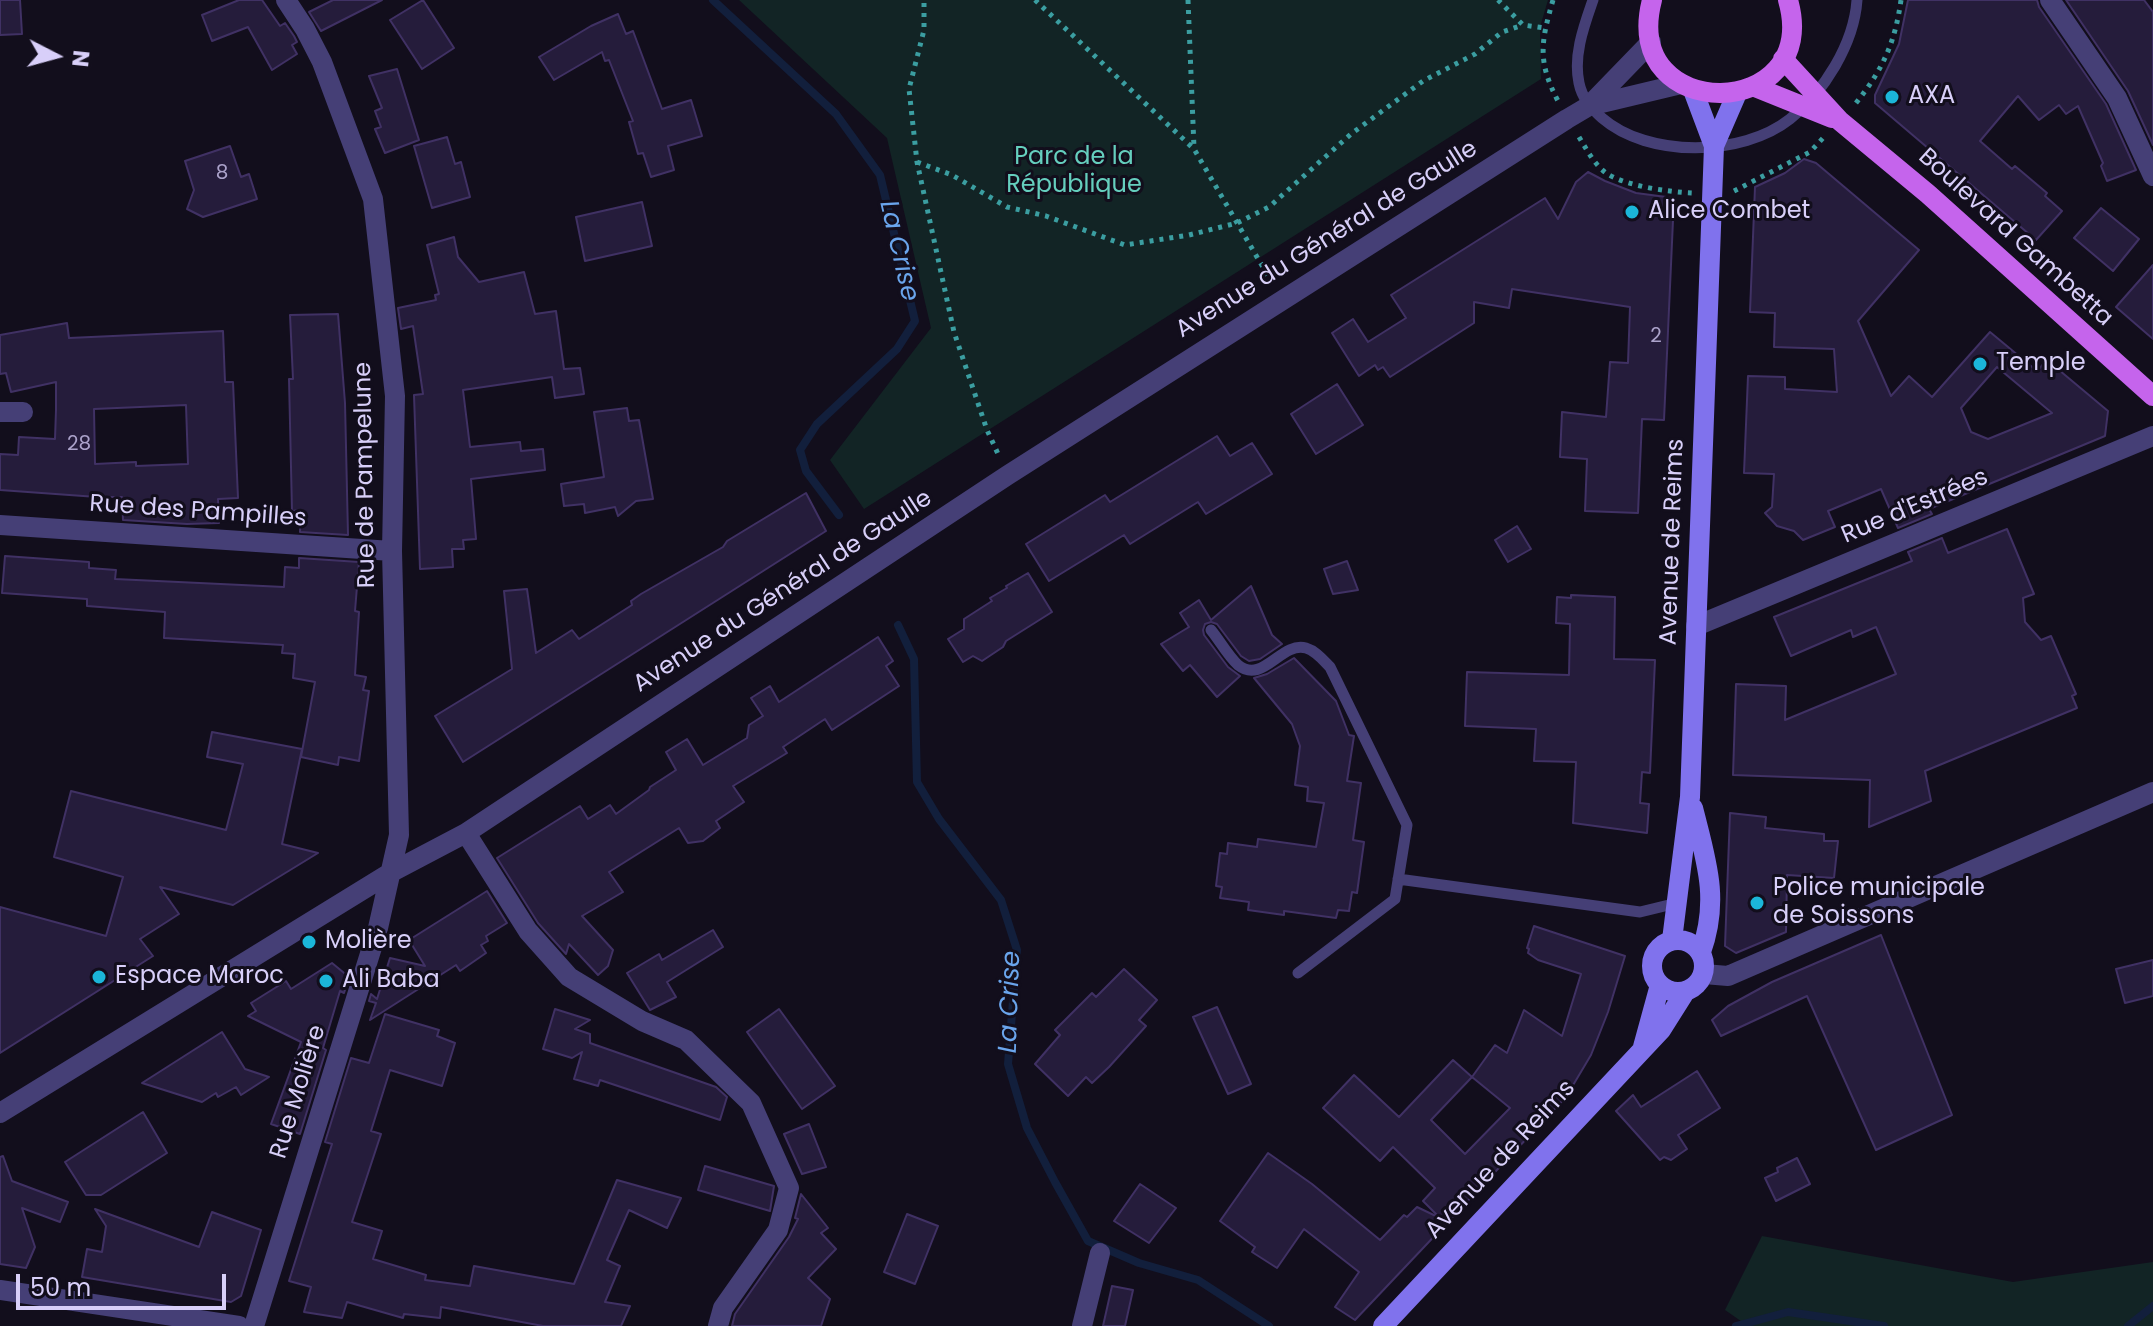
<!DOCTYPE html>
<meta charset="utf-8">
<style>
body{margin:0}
#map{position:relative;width:2153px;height:1326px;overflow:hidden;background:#120e1c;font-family:Poppins,sans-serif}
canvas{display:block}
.north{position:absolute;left:16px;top:16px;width:80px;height:80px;-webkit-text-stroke:6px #120e1c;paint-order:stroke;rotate:96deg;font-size:22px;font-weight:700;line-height:32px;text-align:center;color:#d8cff9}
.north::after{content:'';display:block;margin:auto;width:28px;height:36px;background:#d8cff9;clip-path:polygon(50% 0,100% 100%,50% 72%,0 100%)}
.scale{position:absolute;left:16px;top:1274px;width:210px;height:36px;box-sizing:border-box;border:4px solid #d8cff9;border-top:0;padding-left:10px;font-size:24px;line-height:28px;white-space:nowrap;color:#d8cff9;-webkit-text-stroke:6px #120e1c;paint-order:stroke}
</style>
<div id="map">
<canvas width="2153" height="1326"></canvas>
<div class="north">N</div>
<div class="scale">50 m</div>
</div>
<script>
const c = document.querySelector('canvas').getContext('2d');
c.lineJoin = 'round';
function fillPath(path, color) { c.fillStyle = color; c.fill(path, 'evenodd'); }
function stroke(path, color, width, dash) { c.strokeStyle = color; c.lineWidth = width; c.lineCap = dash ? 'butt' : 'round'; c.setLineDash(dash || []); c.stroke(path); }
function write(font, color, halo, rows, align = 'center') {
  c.font = font + ' Poppins,sans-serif'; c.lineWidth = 6; c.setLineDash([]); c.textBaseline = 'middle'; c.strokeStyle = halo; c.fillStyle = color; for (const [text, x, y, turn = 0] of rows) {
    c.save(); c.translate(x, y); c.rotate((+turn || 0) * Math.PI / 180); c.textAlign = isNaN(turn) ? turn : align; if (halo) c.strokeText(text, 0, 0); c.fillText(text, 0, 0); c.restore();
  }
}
fillPath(new Path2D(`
 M739 0H1548L1540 27 1541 79 864 509 830 460 931 328 887 138Z
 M1762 1236 2013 1282 2153 1262V1326H1748L1725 1310Z`), '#122425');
stroke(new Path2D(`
 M713 0 836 114 880 175 915 321 897 349 817 424 800 450 806 471 839 515
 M898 625 914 659 917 782 939 819 1001 900 1017 950 1008 1064 1027 1128 1055 1182 1088 1241 1139 1263 1198 1280 1269 1326
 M1736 1326 1788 1312 1884 1326
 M2128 1326 2153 1306`), '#121f3c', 8);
const building = new Path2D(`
 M0 0H20L22 34 0 35Z
 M239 0H262L280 26 285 23 294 36 297 42 292 45 297 54 272 70 248 27 212 41 202 15Z
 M333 0H382L321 31 309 12Z
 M423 0 454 48 422 69 390 20Z
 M1908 0H2037L2039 7 2106 104 2136 170 2107 181 2101 166 2103 163 2078 106 2066 114 2059 105 2039 120 2018 96 1980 141 2012 169 2015 166 2047 193 2045 196 2062 211 2036 240 1875 103V95L1899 44Z
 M2066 0H2144L2153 12V145L2128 91Z
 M618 14 626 34 633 31 662 109 691 100 702 136 668 146 674 170 651 177 643 153 638 154 629 122 633 121 609 60 605 61 602 52 554 80 539 57 591 26Z
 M397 69 419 140 385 153 375 129 381 127 375 111 382 108 369 76Z
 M447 137 455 164 461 162 470 197 432 208 414 146Z
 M230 146 241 177 249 174 257 199 203 217 187 209 194 190 185 161Z
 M1804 159 1816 163 1919 250 1858 321 1891 396 1909 376 1932 397 1990 332 2037 371 2047 360 2108 411 2105 436 1929 509 1932 514 1898 528 1881 489 1828 511 1835 527 1803 540 1794 531 1777 526 1765 513 1772 507 1774 474 1744 473 1748 376 1785 377V389L1837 392 1834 349 1774 347 1775 313 1750 312 1755 187 1785 173ZM1997 367 2052 413 1988 439 1971 432 1961 408Z
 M1588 172 1605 181 1636 193 1674 198 1664 420 1642 419 1638 513 1585 511 1587 459 1560 457 1562 412 1606 417 1610 362 1628 363 1630 307 1512 289 1509 308 1474 302V323L1390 377 1383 367 1378 370 1375 365 1359 376 1332 333 1353 319 1368 342 1406 318 1391 295 1545 198 1558 219 1576 182Z
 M642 202 652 246 585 261 576 217Z
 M2101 208 2139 239 2113 271 2074 238Z
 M454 237 458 257 479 282 524 272 535 314 556 311 564 369 580 368 584 394 555 398 552 377 463 390 470 447 520 442 521 451 543 449 545 470 471 479 476 539 463 540 464 549H452L453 567 420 569 414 395 423 394 413 326 401 329 398 308 436 300 435 295 439 294 427 245Z
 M2153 265V339L2116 307Z
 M338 314 345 403 348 535 300 532 301 510 292 511 289 379H293L290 315Z
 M67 323 69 338 223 331 225 382H233L238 498 218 499 219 523 187 524 123 520 122 497H97L0 490V454L18 455 19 437 55 439 56 410V382L11 392 6 373 0 374V335ZM186 405 188 464 136 466V462L95 464 94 409Z
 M1337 384 1363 425 1316 454 1291 414Z
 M627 408 629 421 639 420 653 499 636 501 618 516 615 507 585 513 584 504 564 506 561 484 604 477 594 412Z
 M1217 436 1230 456 1252 443 1272 474 1206 514 1198 502 1130 544 1124 535 1049 581 1026 544 1105 495 1110 502Z
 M806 493 826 531 463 762 435 716 512 669 504 591 527 589 536 653 572 630 579 639 632 605 631 601 641 594 723 547 727 541Z
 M1517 526 1531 549 1508 562 1495 540Z
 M2007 529 2034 594 2023 598 2025 622 2041 640 2051 636 2076 694 2072 696 2077 708 1925 771 1931 801 1869 827 1870 780 1733 775 1736 684 1786 686 1785 720 1896 674 1876 627 1853 637 1851 630 1791 656 1774 617 1912 561 1908 552 1942 538 1948 553Z
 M5 556 89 562V568L116 570 115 579 284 587 285 567 299 568V558L359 562 355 611 359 612 355 675 366 677 363 690 369 691 359 761 339 757 338 765 301 757 315 682 293 678 295 654 282 653 283 645 164 638 165 612 87 606V599L2 593Z
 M1347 561 1358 590 1333 594 1324 569Z
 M1028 573 1052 612 1006 641 1003 647 982 661 973 656 963 662 948 639 964 629V619L992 601 990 598 1007 588 1006 586Z
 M1251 586 1272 635 1282 644 1260 659 1249 661 1241 656 1217 624 1211 622 1205 624 1203 630 1204 635 1228 667 1240 676 1217 697 1190 665 1183 671 1161 644 1189 627 1180 613 1199 600 1211 620Z
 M1571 595 1615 597 1614 659 1655 660 1650 773 1642 772 1640 803 1649 804 1647 833 1573 823 1576 762 1534 761 1536 729 1465 726 1467 672 1569 675 1570 624 1556 623 1557 597 1571 598Z
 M878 637 893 661 886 666 899 686 832 730 825 719 783 747 787 753 733 786 744 802 716 821 720 828 703 841 688 843 679 828 609 872 623 892 582 916 613 950 608 966 598 975 569 944 566 954 538 923 497 858 580 806 588 819 610 805 616 814 649 790 650 787 676 770 666 752 687 739 703 765 747 738 749 725 763 716 751 698 770 686 779 702Z
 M1294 658 1336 701 1349 735 1354 736 1347 781 1361 783 1353 840 1364 842 1357 893 1352 892 1349 911 1338 910 1336 918 1284 911V915L1248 910 1249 902 1220 898 1222 887 1216 886 1220 853 1227 854 1228 843 1257 847 1258 839 1316 847 1324 803 1307 801 1308 787 1295 785 1300 746 1292 724 1254 678 1267 674Z
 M212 732 302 749 282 844 318 853 233 905 160 887 179 914 140 939 153 956 0 1053V907L106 936 123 877 54 857 71 791 226 830 243 764 207 757Z
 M1730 813 1766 817 1765 828 1824 834V841H1838L1834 878 1787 875 1786 932 1736 953 1725 946Z
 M487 891 507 923 486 936 488 941 481 945 486 953 460 971 456 965 370 1020 376 1003 369 1001 371 994 377 999 390 958 425 966 409 940Z
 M1534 926 1625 956 1608 1012 1591 1055 1566 1097 1355 1320 1335 1307 1359 1272 1304 1229 1277 1268 1252 1252 1255 1247 1220 1221 1268 1153 1312 1184 1380 1240 1404 1215 1407 1217 1417 1207 1440 1218 1423 1201 1435 1188 1393 1147 1380 1161 1323 1108 1354 1075 1399 1117 1453 1060 1472 1077 1495 1045 1507 1053 1524 1010 1562 1036 1581 974 1538 960 1528 953 1529 949 1527 948ZM1472 1077 1510 1108 1465 1154 1431 1120Z
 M713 930 723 947 667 982 676 997 650 1010 627 973 659 954 662 960Z
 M1881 935 1952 1115 1876 1150 1807 996 1721 1036 1712 1020 1728 1006 1772 982Z
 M2153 960V996L2125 1003 2116 969Z
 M332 963 349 977 344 993 340 991 323 1048 326 1050 300 1134 271 1124 301 1042 248 1016 256 1011 251 1003 286 981 291 989Z
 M1124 969 1157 1000 1139 1020 1146 1026 1109 1067 1092 1083 1086 1077 1068 1096 1035 1064 1060 1035 1055 1030 1092 993 1096 997Z
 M1217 1007 1251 1084 1228 1094 1193 1017Z
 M555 1009 590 1020 575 1029 590 1034V1043L716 1087 727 1097 720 1120 600 1080 598 1086 574 1079 582 1052 572 1058 543 1049Z
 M779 1009 835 1086 802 1109 747 1032Z
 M385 1014 439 1030 437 1036 455 1043 442 1086 390 1070 371 1131 381 1134 352 1222 382 1231 373 1259 426 1275 425 1280 470 1286 474 1266 574 1284 617 1180 681 1198 667 1228 629 1210 607 1260 620 1266 605 1302 630 1306 621 1326H543L441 1307 440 1318 404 1314 403 1318 347 1302 342 1318 304 1312 311 1287 289 1281 332 1144 325 1142 351 1058 369 1063Z
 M222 1032 245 1069 269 1077 241 1095 236 1087 218 1097 216 1093 202 1102 142 1083Z
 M1697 1071 1720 1108 1678 1135 1687 1149 1671 1160 1664 1157 1660 1160 1616 1111 1633 1095 1641 1107Z
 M143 1112 167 1153 101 1195H86L65 1162Z
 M809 1124 826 1167 802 1174 784 1134Z
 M3 1156 12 1181 68 1202 60 1222 22 1208 35 1247 26 1268 0 1264V1157Z
 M1797 1158 1810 1184 1776 1201 1765 1178 1778 1172 1777 1168Z
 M705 1166 774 1186 770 1211 698 1190Z
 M1140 1184 1176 1208 1149 1243 1114 1221Z
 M801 1194 828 1228 821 1233 836 1249 808 1278 830 1299 821 1326H732L735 1314 789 1237 798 1219 795 1218Z
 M95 1209 199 1247 212 1212 261 1230 241 1296 231 1302 82 1277 87 1249 102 1252 106 1226Z
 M907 1214 938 1226 915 1284 884 1272Z
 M1112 1286 1133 1290 1125 1326H1103Z`);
fillPath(building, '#251c3b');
stroke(building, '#403164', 2);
stroke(new Path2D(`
 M1035 0 1194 149 1271 281
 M1188 0 1194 148
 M1498 0 1523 25 1545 28
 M1553 0C1541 42 1537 61 1558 101
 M924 3V30L909 89 917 162 954 332 987 430 999 456
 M1856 103C1883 69 1895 43 1901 0
 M1579 137C1587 150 1594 164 1606 173 1625 186 1669 192 1692 193
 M917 162 952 175 1007 207 1046 216 1125 245 1189 235 1237 223 1269 207 1351 134 1423 81 1475 54 1502 32 1523 25
 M1734 191 1810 152 1824 137`), '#3b9ea1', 5, [4, 6]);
stroke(new Path2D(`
 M1593 0C1584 26 1573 55 1579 83 1582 98 1591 108 1602 118 1648 158 1742 157 1790 119 1824 92 1854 44 1857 0
 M1211 630C1220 641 1228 656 1238 665 1263 685 1281 641 1306 648 1316 651 1323 660 1330 667L1407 825 1395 899 1298 973
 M1398 879 1640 912 1677 903`), '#453f76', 11);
stroke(new Path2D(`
 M2050 0 2117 98 2153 176
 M1589 106 1651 42
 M0 412H23
 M0 525 392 551
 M1696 626 2153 436
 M466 833 528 931 569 977 642 1021 686 1040 751 1103 789 1188 778 1230 723 1308 718 1326
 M1704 974 1728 976 2153 792
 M0 1113 390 873 466 833 1008 475 1567 119 1589 106 1681 84
 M0 1290 239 1326
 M254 1326 378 928 399 835 392 551 395 396 373 199 322 62 305 29 286 0
 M1082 1326 1100 1253`), '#453f76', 20);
stroke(new Path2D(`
 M1693 90 1714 146
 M1693 808C1706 860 1720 899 1701 952
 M1652 966a26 26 0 1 1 52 0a26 26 0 1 1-52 0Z
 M1672 940 1690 797 1714 146 1737 93
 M1643 1047 1660 985
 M1383 1326 1661 1030 1685 992`), '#8072ed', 20);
stroke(new Path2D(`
 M1652 0C1619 126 1823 122 1788 0
 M1783 59 1840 121 1928 194 2153 396
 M1755 87 1832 118`), '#c564ec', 20);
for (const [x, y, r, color] of [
 [1892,97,8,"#1bb6d9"],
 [1632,212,8,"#1bb6d9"],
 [1980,364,8,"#1bb6d9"],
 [1757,903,8,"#1bb6d9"],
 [309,942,8,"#1bb6d9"],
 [99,977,8,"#1bb6d9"],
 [326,981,8,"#1bb6d9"]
]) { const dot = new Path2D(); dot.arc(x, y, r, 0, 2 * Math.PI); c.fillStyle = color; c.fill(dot); stroke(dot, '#120e1c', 3); }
write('20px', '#aba2ca', null, [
 ["8",222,174],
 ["2",1656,337],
 ["28",79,445]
]);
write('24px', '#d8cff9', '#120e1c', [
 ["AXA",1908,97],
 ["Alice Combet",1648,212],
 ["Temple",1996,364],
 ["Police municipale",1773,889],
 ["de Soissons",1773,917],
 ["Molière",325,942],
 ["Espace Maroc",115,977],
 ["Ali Baba",342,981]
], 'left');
write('24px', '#65cfbe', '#120e1c', [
 ["Parc de la",1074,158],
 ["République",1074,186]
]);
write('24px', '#d8cff9', '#120e1c', [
 ["Boulevard Gambetta",2015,238,42],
 ["Avenue du Général de Gaulle",1327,240,-32],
 ["Rue de Pampelune",366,475,-91],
 ["Rue d'Estrées",1915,507,-23],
 ["Rue des Pampilles",198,512,4],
 ["Avenue de Reims",1673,542,-88],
 ["Avenue du Général de Gaulle",783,592,-33],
 ["Rue Molière",299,1092,-73],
 ["Avenue de Reims",1501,1160,-47]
]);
write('italic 26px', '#6aa5ec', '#120e1c', [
 ["La Crise",898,251,77],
 ["La Crise",1011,1002,-88]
]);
</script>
